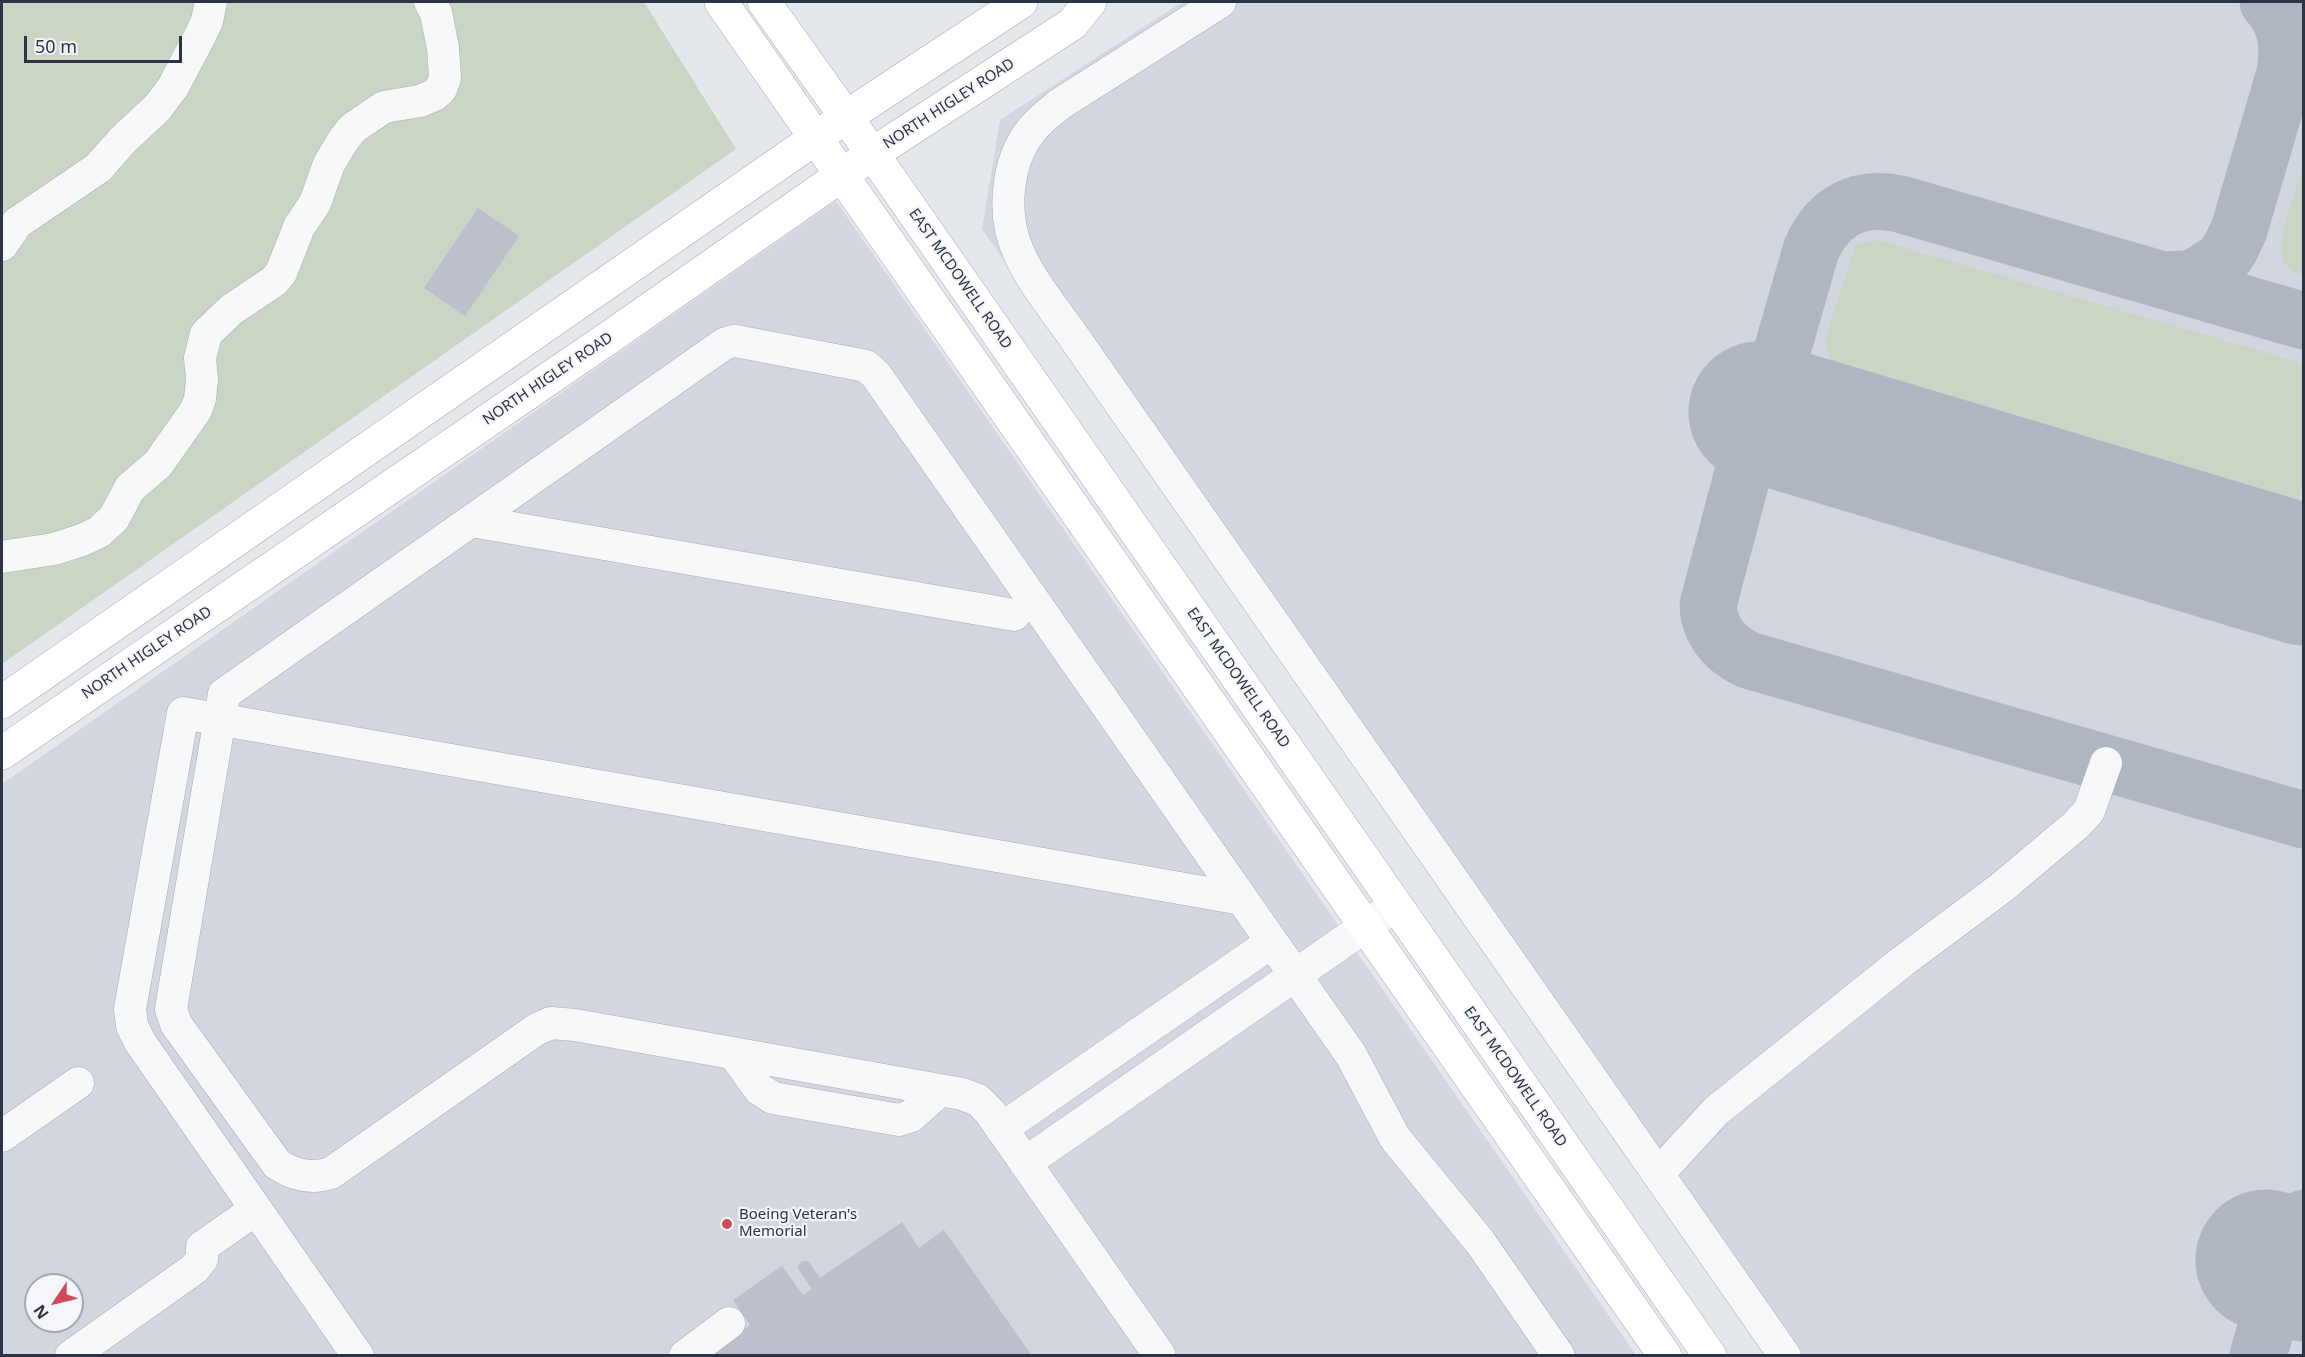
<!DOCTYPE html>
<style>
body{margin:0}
#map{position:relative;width:2305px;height:1357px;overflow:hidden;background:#e4e7ec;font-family:"Noto Sans",sans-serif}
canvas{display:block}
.frame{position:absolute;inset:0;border:3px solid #2b3445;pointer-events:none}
.north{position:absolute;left:24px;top:1273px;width:60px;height:60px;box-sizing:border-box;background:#f4f6f9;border:2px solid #a4a8b1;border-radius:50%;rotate:235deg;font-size:16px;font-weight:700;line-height:24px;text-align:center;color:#2b3445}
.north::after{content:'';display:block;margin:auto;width:21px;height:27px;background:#d1495b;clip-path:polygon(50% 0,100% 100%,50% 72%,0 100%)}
.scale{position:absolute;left:24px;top:36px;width:158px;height:27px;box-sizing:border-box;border:3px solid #2b3445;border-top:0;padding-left:8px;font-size:18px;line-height:21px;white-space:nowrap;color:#2b3445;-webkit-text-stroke:4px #f4f6f9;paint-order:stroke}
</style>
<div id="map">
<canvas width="2305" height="1357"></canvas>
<div class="frame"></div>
<div class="north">N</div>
<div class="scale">50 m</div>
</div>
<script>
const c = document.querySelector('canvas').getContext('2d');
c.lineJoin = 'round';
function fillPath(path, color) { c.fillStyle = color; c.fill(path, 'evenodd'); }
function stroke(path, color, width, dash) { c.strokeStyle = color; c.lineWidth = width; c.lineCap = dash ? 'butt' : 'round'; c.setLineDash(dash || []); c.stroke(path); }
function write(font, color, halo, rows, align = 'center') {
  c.font = font + ' "Noto Sans",sans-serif'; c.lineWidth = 4.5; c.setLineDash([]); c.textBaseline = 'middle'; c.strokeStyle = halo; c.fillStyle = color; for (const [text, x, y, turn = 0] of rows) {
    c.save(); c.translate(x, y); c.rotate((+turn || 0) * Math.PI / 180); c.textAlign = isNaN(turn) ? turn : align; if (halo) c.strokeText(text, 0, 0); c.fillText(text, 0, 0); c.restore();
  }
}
fillPath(new Path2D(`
 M1182 2H2303V1355H1768L982 229 1000 120Z
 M836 201 1636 1355H2V784ZM36 1285H72V1321H36Z`), '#d2d6de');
fillPath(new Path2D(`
 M2 2H644L736 149 2 664Z
 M2303 165V277C2297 273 2288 269 2284 263 2274 245 2298 186 2303 165Z
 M1877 240 2303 363 2304 482 2298 503 1843 373C1830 363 1826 352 1826 336L1856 244Z`), '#c9d6c5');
stroke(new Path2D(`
 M2162 280 2189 279 2201 274 2222 260 2230 249 2239 230 2285 73C2289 46 2287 22 2268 2
 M2304 321 1900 204C1858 195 1828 211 1811 250L1782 351 1759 412 1708 605C1709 631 1725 649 1748 660L2304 820
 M2289 1267 2304 1218
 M2258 1356 2284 1265`), '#b0b6c1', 57);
stroke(new Path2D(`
 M1759 412 2304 575
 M2266 1260 2304 1271`), '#b0b6c1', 141);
fillPath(new Path2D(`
 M478 208 519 236 465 316 424 288Z
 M902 1222 919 1248 944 1230 1032 1356H707L750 1325 733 1300 782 1266 803 1295 812 1289 797 1267 802 1261H808L820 1278Z`), '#bbc0ca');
const minor = new Path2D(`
 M1220 2 1060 104C1049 113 1038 121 1030 132 1006 164 1002 215 1018 251 1032 284 1058 313 1078 343L1785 1356
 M2 245 17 223 98 168 123 140 158 107 173 87 201 34 207 21 211 2
 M472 521 1014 615
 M2 557 54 549 82 540 99 532 114 518 130 488 158 464 196 410 200 399 202 379 200 358 206 334 231 310 274 281 281 273 299 227 315 203 329 164 344 139 353 128 384 107 420 101 434 95 441 89 445 78 443 48 436 13 430 2
 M734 1054 759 1089 773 1098 899 1120 911 1116 939 1091
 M1001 1129 1272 942
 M2 1136 78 1083
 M1025 1163 1396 905
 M1659 1173 1716 1111 1903 961 2001 888 2076 825 2089 811 2106 763
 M71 1356 194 1269 202 1259V1247L256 1209
 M358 1356 140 1042 132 1026 130 1009 183 713 1242 899
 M685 1356 729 1323
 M1160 1356 990 1112 978 1100 962 1094 575 1025 551 1023 537 1029 331 1173C312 1179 295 1176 277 1164L176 1024 171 1009 224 694 724 344 733 341 741 342 866 366 876 375 1351 1055 1395 1138 1480 1242 1559 1356`);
const major = new Path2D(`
 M721 2 1665 1356
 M764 2 891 180 1710 1356
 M2 702 846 117 1021 2
 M2 753 617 332 872 154 1072 24 1090 2`);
stroke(minor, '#a9aeb7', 33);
stroke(major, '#a3abb8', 34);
stroke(minor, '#f7f8fa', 32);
stroke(major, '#fff', 33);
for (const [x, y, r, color] of [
 [727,1224,6,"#d1495b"]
]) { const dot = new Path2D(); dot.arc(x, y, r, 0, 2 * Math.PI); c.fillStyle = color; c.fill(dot); stroke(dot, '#f4f6f9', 2); }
write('15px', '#2b3445', '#f4f6f9', [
 ["NORTH HIGLEY ROAD",949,104,-33],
 ["EAST MCDOWELL ROAD",960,279,55],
 ["NORTH HIGLEY ROAD",548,379,-34],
 ["NORTH HIGLEY ROAD",147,653,-34],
 ["EAST MCDOWELL ROAD",1238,678,55],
 ["EAST MCDOWELL ROAD",1515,1077,55]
]);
write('15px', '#2b3445', '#f4f6f9', [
 ["Boeing Veteran's",739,1215],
 ["Memorial",739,1232]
], 'left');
</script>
